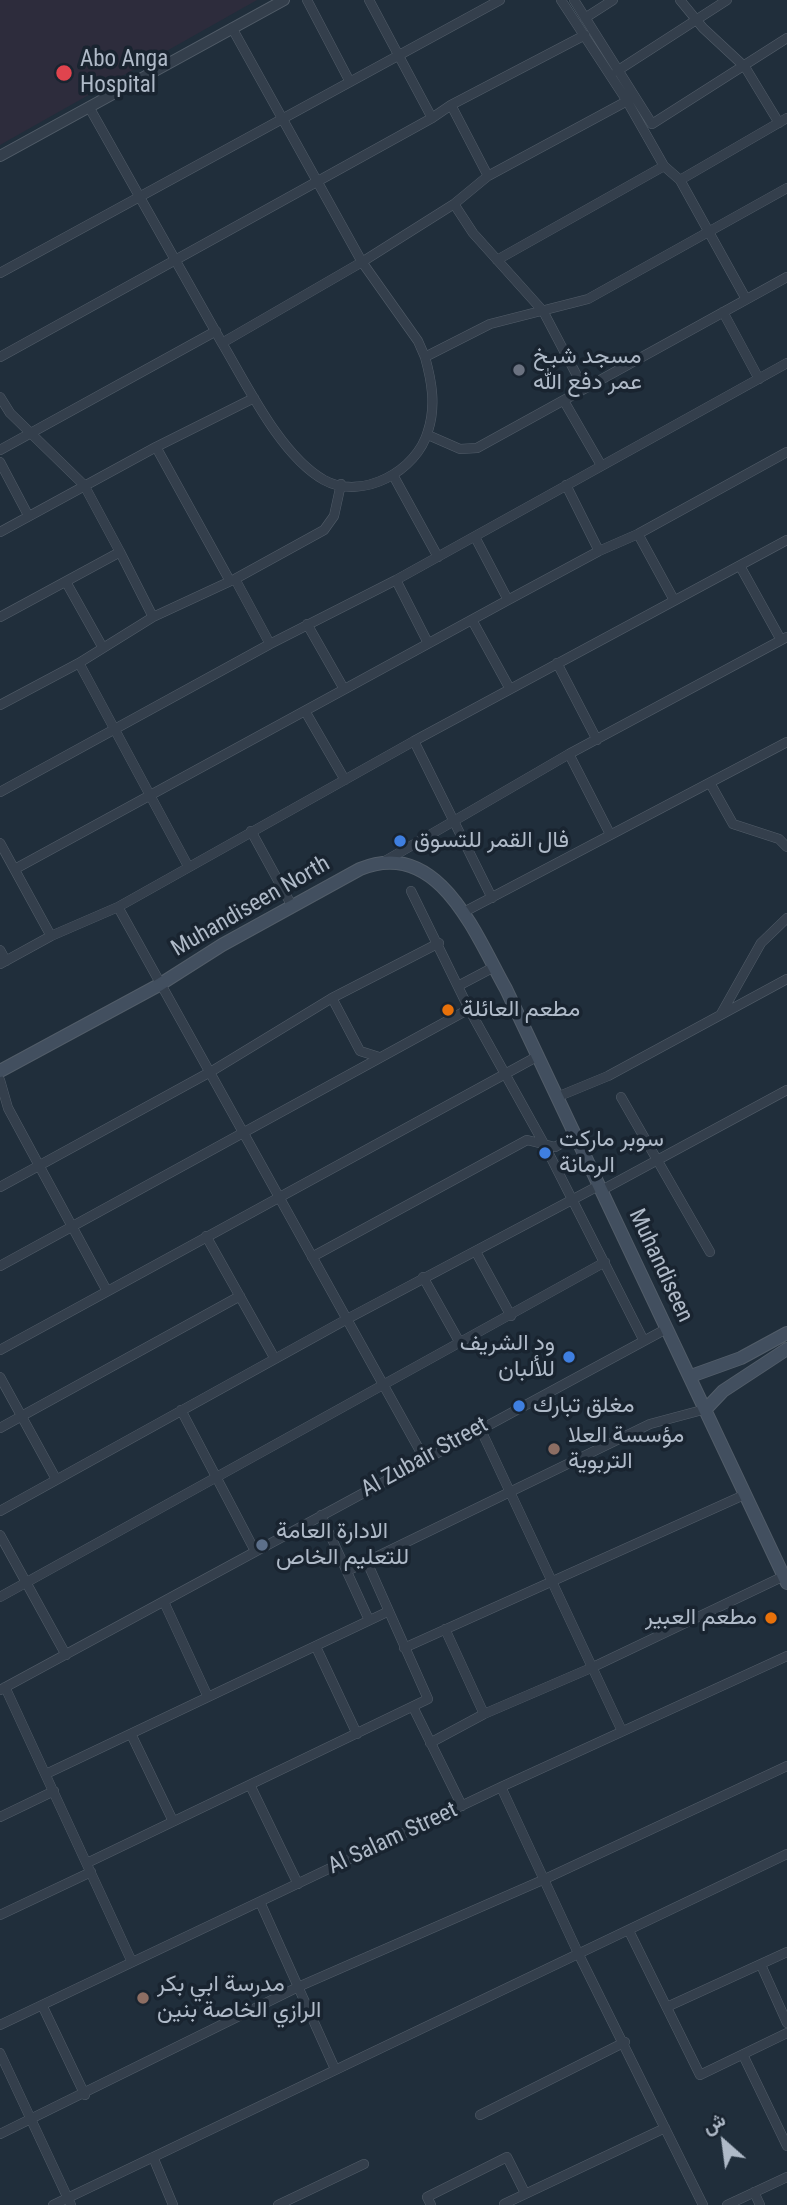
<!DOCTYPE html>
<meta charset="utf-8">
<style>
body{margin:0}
#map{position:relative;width:787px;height:2205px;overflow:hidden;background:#202e3b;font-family:"Roboto Condensed",Vazirmatn,sans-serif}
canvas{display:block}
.north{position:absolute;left:689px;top:2107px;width:70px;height:70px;-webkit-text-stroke:5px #192430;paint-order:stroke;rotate:332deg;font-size:19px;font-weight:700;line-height:28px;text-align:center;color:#afbac8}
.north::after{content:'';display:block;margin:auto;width:24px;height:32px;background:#afbac8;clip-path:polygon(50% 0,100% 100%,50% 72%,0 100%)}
</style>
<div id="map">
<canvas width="787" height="2205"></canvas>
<div class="north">ش</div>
</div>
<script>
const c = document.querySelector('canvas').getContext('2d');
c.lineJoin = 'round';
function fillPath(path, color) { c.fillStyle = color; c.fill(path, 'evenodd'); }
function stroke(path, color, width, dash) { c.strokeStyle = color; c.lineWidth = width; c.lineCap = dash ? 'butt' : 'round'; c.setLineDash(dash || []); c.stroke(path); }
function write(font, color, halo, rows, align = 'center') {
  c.font = font + ' "Roboto Condensed",Vazirmatn,sans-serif'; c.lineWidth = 7; c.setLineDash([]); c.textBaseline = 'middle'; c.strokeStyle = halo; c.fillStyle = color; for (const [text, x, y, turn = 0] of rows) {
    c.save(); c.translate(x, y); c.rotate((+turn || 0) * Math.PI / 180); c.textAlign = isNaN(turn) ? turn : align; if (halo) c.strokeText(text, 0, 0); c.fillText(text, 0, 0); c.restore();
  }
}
fillPath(new Path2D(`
 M0 0H257L0 145Z`), '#2d2c3c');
const minor = new Path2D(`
 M307 0 350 82
 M369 0 432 118
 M561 0 627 101 664 166 680 180 746 299
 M574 0 652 124 787 38
 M680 0 703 28 745 67 779 123
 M585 18 613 0
 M617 71 727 0
 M451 105 488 176
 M89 107 222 343 362 262 232 28
 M680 180 787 118
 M454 204 473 233 543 311 584 389
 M497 260 664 166
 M0 273 500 0
 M723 312 759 379
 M222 343C247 385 281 456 324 480 362 501 417 471 428 431 436 406 432 382 425 357L490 324 588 299 787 188
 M0 357 432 118 451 105 585 35
 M425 357 418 341 362 262 454 204 488 176 627 101
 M0 397 10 413 84 485 120 552
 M564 401 601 465
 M428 435 460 449 477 448 787 277
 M0 450 216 331
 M0 462 28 515
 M393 475 438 557
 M566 485 599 551
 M0 532 156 447
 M638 534 674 600
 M475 537 508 600
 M740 566 781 640
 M235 579 270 644
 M396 580 428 643
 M230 581 156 447 254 398
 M66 582 103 648
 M0 617 120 552 153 617
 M472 620 510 689
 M307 624 344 689
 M79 663 188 866
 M557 663 597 740
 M0 705 79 663 153 617 235 579 324 530 334 516 341 484
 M305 711 345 780
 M569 754 610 834
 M710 783 733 824 779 839 787 847
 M0 792 270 644 396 580 787 363
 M251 831 292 906
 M0 843 51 936
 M385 861 569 754 787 637
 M15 869 508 600 599 551 638 534 787 452
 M411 891 469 1009 544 1144 644 1341
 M492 898 414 741 787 540
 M118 907 424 1458
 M464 912 787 742
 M0 950 6 961
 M0 964 51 936 118 907 414 741
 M458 986 494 967
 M332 998 360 1051 379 1057
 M721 1014 761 943 787 918
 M0 1080 8 1108 107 1291
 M557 1097 608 1076 787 979
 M621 1097 710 1252
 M0 1187 212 1071 332 998 439 943
 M602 1190 787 1090
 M206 1236 275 1359
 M476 1252 511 1316
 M312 1257 527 1140 555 1147 577 1135
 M0 1266 469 1009
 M423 1277 460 1343
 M0 1350 538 1056
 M0 1377 56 1479
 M181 1410 255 1551
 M0 1428 240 1296
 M480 1428 622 1731
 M0 1511 347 1319 600 1185
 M321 1515 369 1620
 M0 1535 66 1655
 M347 1571 650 1424 706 1409
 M0 1597 605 1262
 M164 1602 208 1697
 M445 1629 484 1714
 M316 1647 357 1734
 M404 1648 744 1495
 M5 1687 132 1962
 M0 1690 666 1329
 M413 1707 462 1806
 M131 1734 173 1821
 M430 1743 484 1714 591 1668 784 1576
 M46 1774 387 1612
 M250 1785 298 1884
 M501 1787 579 1955 703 2205
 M0 1817 54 1791
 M87 1863 428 1699 367 1562
 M260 1902 335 2069
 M0 1915 91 1872
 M629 1931 700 2075 787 2033
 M761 1965 787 2023
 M42 2005 85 2095
 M669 2006 787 1952
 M0 2025 501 1787 787 1656
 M0 2053 71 2205
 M743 2055 787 2146
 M480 2115 625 2042
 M0 2134 298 1987 545 1879 787 1766
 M153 2157 173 2205
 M754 2192 760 2205
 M504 2204 665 2128
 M53 2205 787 1854
 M278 2205 364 2164
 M431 2205 427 2197 507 2157 525 2193
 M727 2205 787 2177`);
const tertiary = new Path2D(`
 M0 156 284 0`);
const secondary = new Path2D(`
 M0 1071 159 985 222 945 360 869C439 836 476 936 506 989L787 1583
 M691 1376 741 1358 787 1333
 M706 1409 723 1391 787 1349`);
stroke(minor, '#525d69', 10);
stroke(tertiary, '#525d69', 12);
stroke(secondary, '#525d69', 14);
stroke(minor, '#343f4c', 9);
stroke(tertiary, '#343f4c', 10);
stroke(secondary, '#424f5f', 12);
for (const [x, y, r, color] of [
 [64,73,9,"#e0444e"],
 [519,370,7,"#6b7280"],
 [400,841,7,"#3f7fe0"],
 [448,1010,7,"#e8710a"],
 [545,1153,7,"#3f7fe0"],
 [569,1357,7,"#3f7fe0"],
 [519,1406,7,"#3f7fe0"],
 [554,1449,7,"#8d6e63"],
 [262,1545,7,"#5c6f8a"],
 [771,1618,7,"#e8710a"],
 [143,1998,7,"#8d6e63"]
]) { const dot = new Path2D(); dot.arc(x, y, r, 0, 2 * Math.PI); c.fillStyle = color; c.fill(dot); stroke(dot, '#192430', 2.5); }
write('23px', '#afbac8', '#192430', [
 ["Abo Anga",80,60],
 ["Hospital",80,86],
 ["مسجد شيخ",533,357],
 ["عمر دفع الله",533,383],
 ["فال القمر للتسوق",414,841],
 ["مطعم العائلة",462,1010],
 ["سوبر ماركت",559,1140],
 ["الرمانة",559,1166],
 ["ود الشريف",555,1344,"right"],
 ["للألبان",555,1370,"right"],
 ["مغلق تبارك",533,1406],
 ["مؤسسة العلا",568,1436],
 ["التربوية",568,1462],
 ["الادارة العامة",276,1532],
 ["للتعليم الخاص",276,1558],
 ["مطعم العبير",757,1618,"right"],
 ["مدرسة ابي بكر",157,1985],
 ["الرازي الخاصة بنين",157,2011]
], 'left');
write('23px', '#afbac8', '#192430', [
 ["Muhandiseen North",251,907,-30],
 ["Muhandiseen",660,1266,65],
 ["Al Zubair Street",425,1458,-29],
 ["Al Salam Street",393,1839,-25]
]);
</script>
